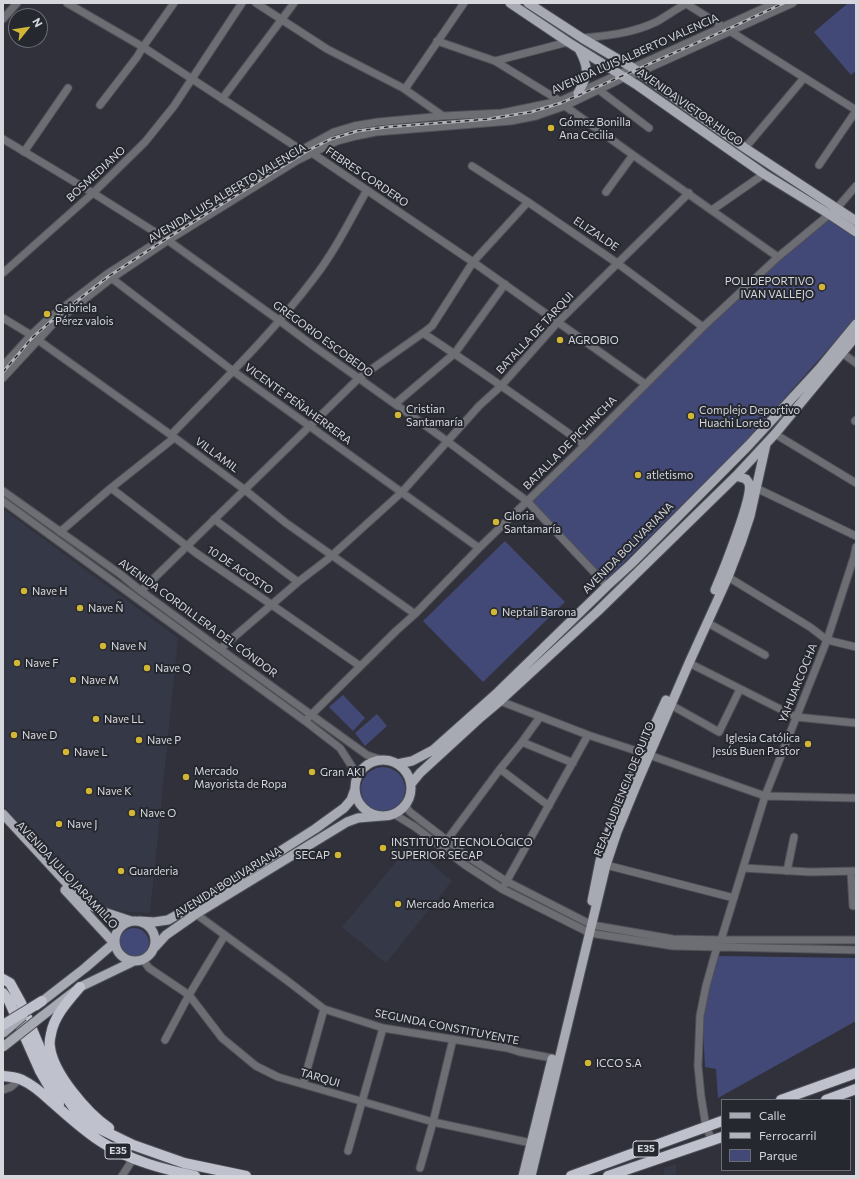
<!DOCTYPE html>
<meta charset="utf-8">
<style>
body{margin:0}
#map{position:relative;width:859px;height:1179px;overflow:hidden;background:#30313a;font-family:Commissioner,sans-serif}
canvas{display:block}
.frame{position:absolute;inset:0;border:4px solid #d6d7dd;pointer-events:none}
.legend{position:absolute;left:721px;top:1099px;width:130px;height:72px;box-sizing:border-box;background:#262830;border:1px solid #6c6e75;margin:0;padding:5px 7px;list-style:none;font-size:12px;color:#d6d7dd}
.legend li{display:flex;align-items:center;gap:8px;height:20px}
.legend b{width:20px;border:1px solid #6c6e75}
.north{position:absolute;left:8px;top:8px;width:40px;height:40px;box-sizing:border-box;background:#262830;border:1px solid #6c6e75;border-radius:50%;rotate:60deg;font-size:11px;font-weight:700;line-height:16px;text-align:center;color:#d6d7dd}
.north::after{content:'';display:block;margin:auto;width:14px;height:18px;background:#d2b736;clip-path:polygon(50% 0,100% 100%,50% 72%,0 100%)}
</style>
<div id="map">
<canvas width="859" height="1179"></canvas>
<div class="frame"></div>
<ul class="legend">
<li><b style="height:5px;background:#a8aab3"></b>Calle</li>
<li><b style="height:5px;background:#b2b3b9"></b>Ferrocarril</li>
<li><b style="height:11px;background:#434977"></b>Parque</li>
</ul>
<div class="north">N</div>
</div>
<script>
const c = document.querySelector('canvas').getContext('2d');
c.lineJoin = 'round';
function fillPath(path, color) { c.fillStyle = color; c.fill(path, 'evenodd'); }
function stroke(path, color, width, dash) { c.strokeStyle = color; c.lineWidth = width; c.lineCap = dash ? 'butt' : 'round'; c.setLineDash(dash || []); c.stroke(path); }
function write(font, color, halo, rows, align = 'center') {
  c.font = font + ' Commissioner,sans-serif'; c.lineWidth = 4; c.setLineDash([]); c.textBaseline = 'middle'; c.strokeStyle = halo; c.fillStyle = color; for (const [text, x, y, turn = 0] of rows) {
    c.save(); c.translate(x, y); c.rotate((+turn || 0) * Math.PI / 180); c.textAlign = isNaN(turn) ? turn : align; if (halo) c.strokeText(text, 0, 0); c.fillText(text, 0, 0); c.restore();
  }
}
fillPath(new Path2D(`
 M3 509 178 638 150 913 129 912 106 907 91 899 77 886 3 805Z
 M410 845 452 881 386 963 342 927Z
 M676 1164V1176H663L664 1168Z`), '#353847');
fillPath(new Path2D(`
 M848 3H856V70L851 75 814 32Z
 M829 214 856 232V318L741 447 602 584 527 500 645 384Z
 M505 541 565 602 483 682 423 621Z
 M343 695 365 718 353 731 329 707Z
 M377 714 387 726 365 746 355 733Z
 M361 789a22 22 0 1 1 44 0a22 22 0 1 1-44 0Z
 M119 943a15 15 0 1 1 30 0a15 15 0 1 1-30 0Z
 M719 956 856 958V1021L718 1098 716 1069 705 1067 702 1010Z`), '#434977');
const minor = new Path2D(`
 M67 3 143 47 301 150 312 153 473 262 645 384
 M256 3 327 49 403 88 443 116
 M685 3 856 110
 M3 19 17 3
 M582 38C607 36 633 33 656 22 667 16 677 8 688 3
 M437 41 495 61 560 101
 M495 61 568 42
 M405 89 464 3
 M599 90 649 128
 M222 99 294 3
 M100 105 137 57 143 47 174 3
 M565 106 633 155 778 257
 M3 139 93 193 166 239 280 321 312 345 447 441 527 501 607 586
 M745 148 804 78
 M24 152 68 88
 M819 165 856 111
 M472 166 528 202 617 263 703 327
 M606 192 633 155
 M712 210 764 174
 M3 273 93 193 145 142 174 106 242 3
 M110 277 233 371 479 548
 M3 318 31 335 171 435 245 490 286 523 415 614
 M423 333C478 369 532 407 585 445
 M842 353 856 363
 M3 366 31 335 48 319 107 274 301 150 334 132 354 126 378 122 443 116 502 113 560 101 775 3
 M3 378 53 324 112 278 167 241 298 160 337 141 356 136 376 132 511 121 536 116 565 106 625 77 640 72 793 3
 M395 404 455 353 505 284
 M855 421 856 420
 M775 434 856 483
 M171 435C220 384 271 335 314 278 335 251 350 220 367 190
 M111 488 196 553 272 605 360 666
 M751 488H756L856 536
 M3 491 120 574 141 591 220 649 367 755 382 760
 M3 501 305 721 340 748 358 776
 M214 519 298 582
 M60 532 111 488 174 438
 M728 577 810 627 827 640 856 647
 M141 591 359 378 423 333 432 326 473 262 528 202
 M708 623 765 655
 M220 649 298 582 328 559 402 492 479 406 501 386 558 322 689 193
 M689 663 796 717 856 723
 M500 701 588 735 649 755 765 796 856 798
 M671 705 719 732 740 689
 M305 721 396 631 415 614 479 548 585 445 703 327 778 257 837 208 856 186
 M522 742 573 763
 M500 769 549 806
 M405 806 410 812 470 858 506 881 592 925 673 939 721 940H856
 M394 814 415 827 465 865 502 889 590 933 673 946 856 950
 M447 840 500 769 522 742 540 717
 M606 865 734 898
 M744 868 810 872 856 871
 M787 871 794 837
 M851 872 853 906
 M505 884 588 735
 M196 914 285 979 324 1009 383 1028 507 1048 520 1052 557 1059
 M721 940 765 796 827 640 854 557 856 547
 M143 960 149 968 189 995 222 1038 256 1066 278 1077 433 1122 531 1143
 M165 1040 189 995 225 935
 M303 1084 324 1009
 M3 1090 11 1087 20 1079
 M712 1140 706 1127 701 1096 698 1066 700 1016 706 986 717 947
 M348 1151 383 1028
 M420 1168 433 1122 453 1039
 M122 1176 133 1159`);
const major = new Path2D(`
 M510 3 568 42 637 85 764 174 829 214 856 232
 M528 3 582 38 633 68 745 148 856 221
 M578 93C589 74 589 68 579 49
 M715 590C722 574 753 497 749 484 749 482 747 481 746 479L736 476
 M355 788a28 28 0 1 1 56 0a28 28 0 1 1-56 0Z
 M397 764 412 761 433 750 498 692 607 586 631 564 748 446 819 369 856 324
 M411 784 420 773 481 717 500 701 598 611 736 476 775 434 856 336
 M3 814 73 890 88 904 104 912 131 921
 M65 890 114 943
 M592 901 600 861 608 834 642 753 666 700
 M115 941a20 20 0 1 1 40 0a20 20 0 1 1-40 0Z
 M139 921 154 922 168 920 205 899 315 829 344 808 351 800 355 789
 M155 947 166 935 196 914 347 822 358 818 382 816
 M36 1006 85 968 114 943
 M41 1017 80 987 132 962
 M523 1176 552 1059
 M531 1176 606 865 617 832 638 781 689 663 728 577 741 543 750 516 766 444`);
const highway = new Path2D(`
 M3 979 10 983 21 1003 50 1072 59 1087 76 1111 87 1121 96 1127 133 1145 184 1163 246 1176
 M80 987C68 1001 54 1016 51 1034 50 1038 49 1043 50 1047 53 1073 87 1113 109 1128
 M3 993 9 1001 40 1071 59 1104
 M34 1006 42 1001
 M3 1076C10 1077 18 1077 24 1081 35 1086 44 1095 53 1103 69 1117 85 1132 103 1143 131 1161 163 1169 195 1176
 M781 1100 856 1073
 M826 1100 856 1089
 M571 1176 722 1121
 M608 1176 722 1137`);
stroke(minor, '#4e4f57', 9);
stroke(major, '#4e4f57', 11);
stroke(highway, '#4e4f57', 12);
stroke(minor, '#6d6e73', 7);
stroke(major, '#a8aab3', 9);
stroke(highway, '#bfc1cd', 10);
const rail = new Path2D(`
 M3 372 33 337 50 322 109 276 166 239 307 151 331 139 357 131 387 127 489 119 531 112 561 103 728 29 784 3`);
stroke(rail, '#b2b3b9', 3);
stroke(rail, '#262830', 1.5, [4.5]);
const majorBridge = new Path2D(`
 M3 1033 23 1016
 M3 1047 41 1017`);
const highwayBridge = new Path2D(`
 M3 1025 34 1006`);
stroke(majorBridge, '#4e4f57', 11, []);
stroke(highwayBridge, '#4e4f57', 12, []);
stroke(majorBridge, '#a8aab3', 9);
stroke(highwayBridge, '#bfc1cd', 10);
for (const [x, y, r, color] of [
 [551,128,4,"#d2b736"],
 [822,287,4,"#d2b736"],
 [47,314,4,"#d2b736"],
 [560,340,4,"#d2b736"],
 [398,415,4,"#d2b736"],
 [691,416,4,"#d2b736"],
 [638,475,4,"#d2b736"],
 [496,522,4,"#d2b736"],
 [24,591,4,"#d2b736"],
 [80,608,4,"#d2b736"],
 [494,612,4,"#d2b736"],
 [103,646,4,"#d2b736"],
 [17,663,4,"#d2b736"],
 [147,668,4,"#d2b736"],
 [73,680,4,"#d2b736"],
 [96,719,4,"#d2b736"],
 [14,735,4,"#d2b736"],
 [139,740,4,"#d2b736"],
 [808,744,4,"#d2b736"],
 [66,752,4,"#d2b736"],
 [312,772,4,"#d2b736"],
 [186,777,4,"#d2b736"],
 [89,791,4,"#d2b736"],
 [132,813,4,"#d2b736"],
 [59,824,4,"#d2b736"],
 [383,848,4,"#d2b736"],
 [338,855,4,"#d2b736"],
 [121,871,4,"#d2b736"],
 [398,904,4,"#d2b736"],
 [588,1063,4,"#d2b736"]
]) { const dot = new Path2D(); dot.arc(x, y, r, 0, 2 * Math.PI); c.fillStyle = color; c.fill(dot); stroke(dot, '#262830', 1.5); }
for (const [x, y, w] of [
 [646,1149,26],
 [118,1151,26]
]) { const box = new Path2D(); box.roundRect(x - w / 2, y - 8, w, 16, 3); c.fillStyle = '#262830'; c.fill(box); stroke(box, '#d6d7dd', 1); }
write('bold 10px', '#d6d7dd', null, [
 ["E35",646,1149],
 ["E35",118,1151]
]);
write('11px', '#d6d7dd', '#262830', [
 ["AVENIDA LUIS ALBERTO VALENCIA",635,54,-24],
 ["AVENIDA VICTOR HUGO",690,107,35],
 ["BOSMEDIANO",96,174,-43],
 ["FEBRES CORDERO",367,177,34],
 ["AVENIDA LUIS ALBERTO VALENCIA",227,193,-31],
 ["ELIZALDE",596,234,34],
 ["BATALLA DE TARQUI",535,333,-47],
 ["GREGORIO ESCOBEDO",323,339,36],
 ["VICENTE PEÑAHERRERA",298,404,36],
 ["BATALLA DE PICHINCHA",570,443,-45],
 ["VILLAMIL",217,455,36],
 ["AVENIDA BOLIVARIANA",628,548,-45],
 ["10 DE AGOSTO",240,570,34],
 ["AVENIDA CORDILLERA DEL CÓNDOR",198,618,36],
 ["YAHUARCOCHA",798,683,-68],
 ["REAL AUDIENCIA DE QUITO",624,789,-68],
 ["AVENIDA JULIO JARAMILLO",67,875,47],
 ["AVENIDA BOLIVARIANA",228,882,-32],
 ["SEGUNDA CONSTITUYENTE",447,1027,11],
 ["TARQUI",320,1078,16]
]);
write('11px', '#d6d7dd', '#262830', [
 ["Gómez Bonilla",559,122],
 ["Ana Cecilia",559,135],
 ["POLIDEPORTIVO",814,281,"right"],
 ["IVAN VALLEJO",814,294,"right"],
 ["Gabriela",55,308],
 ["Pérez valois",55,321],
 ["AGROBIO",568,340],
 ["Cristian",406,409],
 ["Santamaría",406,422],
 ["Complejo Deportivo",699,410],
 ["Huachi Loreto",699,423],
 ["atletismo",646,475],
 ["Gloria",504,516],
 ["Santamaría",504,529],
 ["Nave H",32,591],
 ["Nave Ñ",88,608],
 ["Neptali Barona",502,612],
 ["Nave N",111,646],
 ["Nave F",25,663],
 ["Nave Q",155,668],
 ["Nave M",81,680],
 ["Nave LL",104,719],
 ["Nave D",22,735],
 ["Iglesia Católica",800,738,"right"],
 ["Jesús Buen Pastor",800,751,"right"],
 ["Nave P",147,740],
 ["Nave L",74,752],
 ["Mercado",194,771],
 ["Mayorista de Ropa",194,784],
 ["Gran AKI",320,772],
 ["Nave K",97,791],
 ["Nave O",140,813],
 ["Nave J",67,824],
 ["INSTITUTO TECNOLÓGICO",391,842],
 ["SUPERIOR SECAP",391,855],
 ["SECAP",330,855,"right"],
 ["Guarderia",129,871],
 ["Mercado America",406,904],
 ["ICCO S.A",596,1063]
], 'left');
</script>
